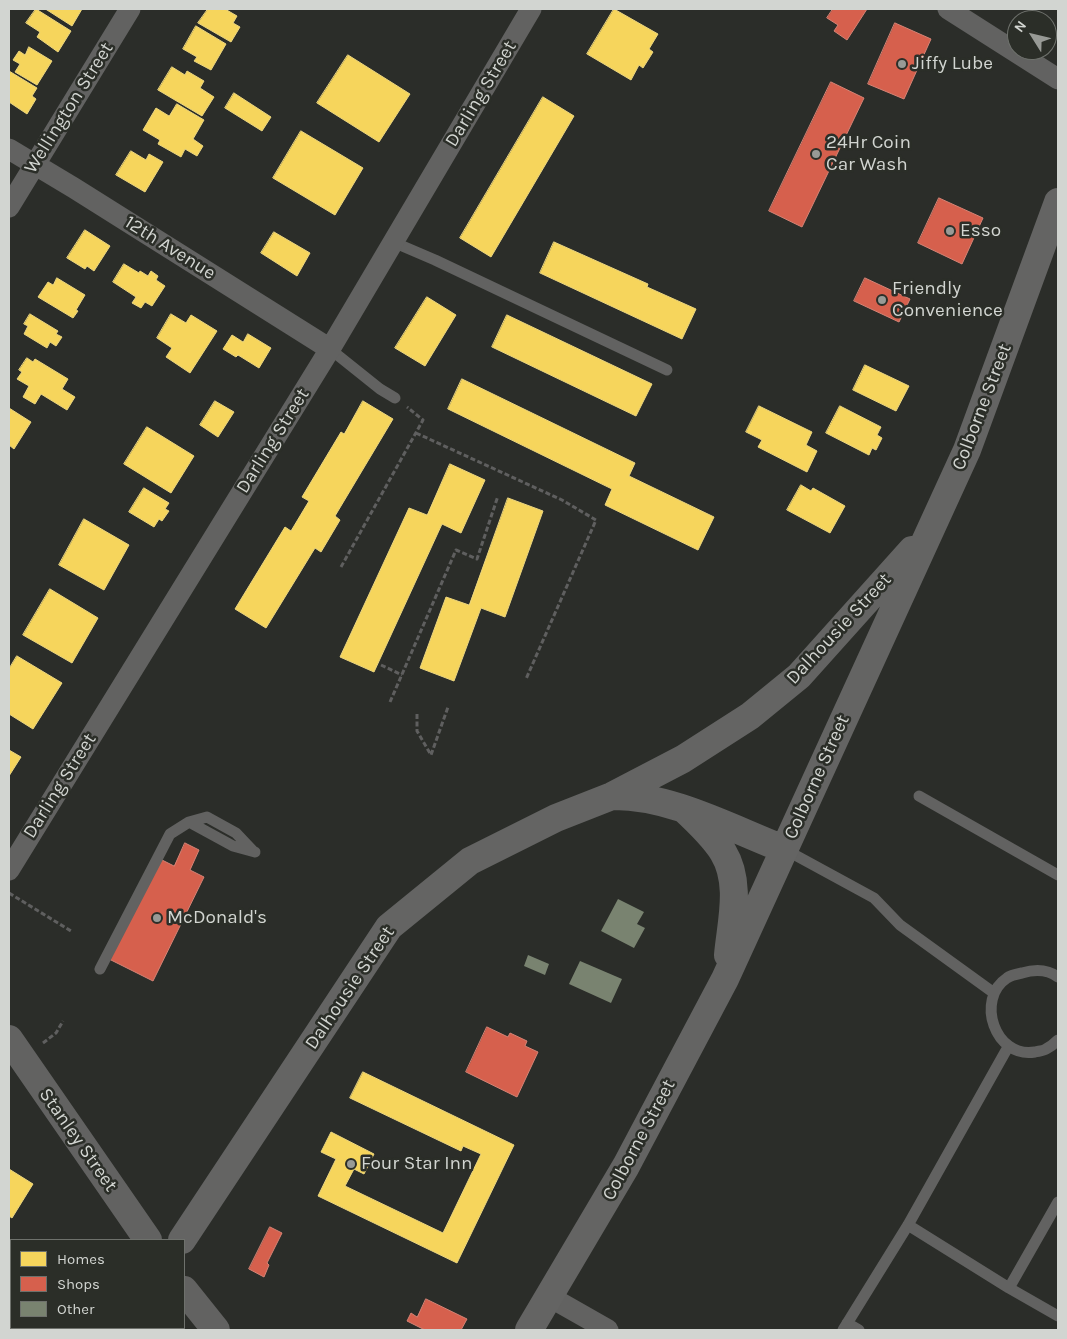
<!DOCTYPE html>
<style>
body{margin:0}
#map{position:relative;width:1067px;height:1339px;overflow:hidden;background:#2b2d29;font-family:Karla,sans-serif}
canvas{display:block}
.frame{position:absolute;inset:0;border:10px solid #d2d5d1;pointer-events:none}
.legend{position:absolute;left:10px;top:1239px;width:175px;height:90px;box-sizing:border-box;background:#2b2e28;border:1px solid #6e716c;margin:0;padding:6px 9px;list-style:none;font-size:15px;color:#d2d5d1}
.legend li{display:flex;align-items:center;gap:10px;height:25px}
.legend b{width:25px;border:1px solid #6e716c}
.north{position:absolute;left:1007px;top:10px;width:50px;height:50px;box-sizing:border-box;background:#2b2e28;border:1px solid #6e716c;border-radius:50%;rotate:306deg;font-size:14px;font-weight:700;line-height:20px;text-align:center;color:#d2d5d1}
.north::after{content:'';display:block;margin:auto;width:18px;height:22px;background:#989a96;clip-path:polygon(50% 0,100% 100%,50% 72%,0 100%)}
</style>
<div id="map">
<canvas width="1067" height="1339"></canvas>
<div class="frame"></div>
<ul class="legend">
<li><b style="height:14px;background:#f6d55c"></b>Homes</li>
<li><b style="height:14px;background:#d6604d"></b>Shops</li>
<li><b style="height:14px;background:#798370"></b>Other</li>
</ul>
<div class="north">N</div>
</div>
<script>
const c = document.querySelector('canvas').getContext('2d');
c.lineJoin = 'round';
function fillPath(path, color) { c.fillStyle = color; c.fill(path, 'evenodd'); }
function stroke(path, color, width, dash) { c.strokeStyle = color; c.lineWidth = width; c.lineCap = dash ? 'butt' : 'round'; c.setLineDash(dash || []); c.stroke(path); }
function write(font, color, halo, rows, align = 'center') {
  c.font = font + ' Karla,sans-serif'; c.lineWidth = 5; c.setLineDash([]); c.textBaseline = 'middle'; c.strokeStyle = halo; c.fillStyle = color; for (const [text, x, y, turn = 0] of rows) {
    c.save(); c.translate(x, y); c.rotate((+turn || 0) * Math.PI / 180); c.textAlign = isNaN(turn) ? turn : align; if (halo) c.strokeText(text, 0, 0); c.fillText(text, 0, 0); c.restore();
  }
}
const homes = new Path2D(`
 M36 9 71 31 58 52 37 37 40 32 26 23Z
 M48 9H82L72 26 47 10Z
 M208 9H225L237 16 233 23 240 27 231 42 198 23Z
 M614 9 658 34 649 49 653 52 643 68 639 65 631 80 587 54Z
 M196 26 226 44 211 70 194 61 197 57 183 49Z
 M29 47 52 61 37 85 15 72 20 64 13 60 19 51 25 55Z
 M348 55 410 94 379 142 317 103Z
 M172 67 185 75 187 71 204 81 200 88 214 97 202 116 158 90Z
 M9 71 37 88 32 96 36 99 27 114 9 102Z
 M234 93 271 117 262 131 225 108Z
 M543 97 574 116 491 257 460 238Z
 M177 104 204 120 193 139 203 146 197 156 185 149 181 157 158 144 160 140 143 130 156 108 169 116Z
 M301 131 363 168 335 215 273 178Z
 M131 151 146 160 149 154 163 162 145 192 116 175Z
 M85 230 110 246 94 271 87 266 85 269 67 258Z
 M274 232 310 253 297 276 261 253Z
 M554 242 648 284 647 287 696 309 682 339 540 273Z
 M124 264 139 273 140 271 148 276 151 271 158 276 156 280 165 286 152 306 145 302 141 308 132 303 136 297 113 282Z
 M57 278 85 295 76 310 78 311 73 318 38 297 48 282 53 285Z
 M427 297 456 315 425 366 395 348Z
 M30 314 58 331 56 334 62 337 56 346 50 342 47 348 24 334 28 326 24 324Z
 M171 314 186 323 191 315 217 331 190 373 166 357 172 348 157 338Z
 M507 315 652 384 636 416 492 347Z
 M248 334 271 348 259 368 238 355 236 357 223 349 232 335 243 342Z
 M27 358 33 362 35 359 68 379 62 389 75 397 67 410 41 394 35 404 23 397 29 386 17 379 22 372 19 370Z
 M865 365 909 386 896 411 853 390Z
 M462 379 635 463 629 476 714 517 698 550 605 505 612 489 448 409Z
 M215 401 234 412 218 437 200 425Z
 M363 401 393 419 335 516 340 520 321 552 315 548 266 628 235 609 285 527 291 531 309 501 302 497 341 432 344 434Z
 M759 406 812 432 806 445 817 451 807 472 758 447 762 440 746 432Z
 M840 406 881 427 877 435 882 438 876 450 872 448 869 455 826 433Z
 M9 408 31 422 14 449 9 445Z
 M147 427 194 456 171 493 124 464Z
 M450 464 485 480 461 533 442 524 374 672 340 657 409 508 427 515Z
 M801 485 811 491 813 488 845 506 830 533 787 510Z
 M144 488 169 503 165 509 169 511 162 521 159 519 154 527 129 512Z
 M508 498 543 511 505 617 481 608 454 681 420 668 446 597 469 605Z
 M84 519 129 545 104 590 59 565Z
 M50 589 98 618 72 663 23 635Z
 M17 656 62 683 33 729 9 714V669Z
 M9 750 21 757 9 776Z
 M363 1072 514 1145 457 1263 318 1196 336 1159 321 1152 331 1132 374 1154 364 1174 354 1169 345 1186 443 1233 481 1154 463 1146 461 1151 350 1098Z
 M9 1169 33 1184 12 1218 9 1216Z`);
fillPath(homes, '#f6d55c');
stroke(homes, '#ebd57f', 1);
const shops = new Path2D(`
 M833 9H867L847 40 834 31 838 25 827 18Z
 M895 23 931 39 904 99 868 84Z
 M831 82 864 98 802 227 769 211Z
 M939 198 983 218 962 264 918 243Z
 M865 278 910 299 899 322 854 301Z
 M185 843 199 850 190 870 204 877 153 981 109 959 158 858 174 866Z
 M487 1027 508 1037 510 1033 527 1041 525 1046 538 1052 517 1097 466 1072Z
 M270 1227 282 1233 267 1263 269 1265 264 1277 249 1269Z
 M426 1299 467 1319 461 1330H425L407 1321 411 1313 417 1317Z`);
fillPath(shops, '#d6604d');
stroke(shops, '#d58375', 1);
fillPath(new Path2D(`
 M618 899 644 912 637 924 645 928 634 948 601 931Z
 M528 955 549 964 545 975 524 966Z
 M580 961 622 979 611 1003 569 984Z`), '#798370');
stroke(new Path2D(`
 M416 433 562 500 596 520 526 679
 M341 567 423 420 407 407
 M381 665 402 675
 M390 702 456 550 477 559 498 496
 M417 714V731L431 755 448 707
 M9 893 71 931
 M43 1043 56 1033 63 1021`), '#5f5f5f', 3, [5, 2.5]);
stroke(new Path2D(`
 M393 242 435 260 667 370
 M330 349 380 389 395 398
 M919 796 1058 875
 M189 822 207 817 236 833 253 851
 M784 849 874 898 900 925 994 993
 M100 969 170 834 189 822 233 846 255 852
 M1058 977C1047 969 1035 969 1022 973 1017 974 1011 975 1007 978 975 999 995 1059 1035 1052 1039 1051 1043 1051 1046 1049 1050 1047 1055 1043 1058 1040
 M908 1225 1009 1288 1058 1316
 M1009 1288 1058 1202
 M847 1323 859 1330
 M843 1330 908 1225 1008 1047`), '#626261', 11);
stroke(new Path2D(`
 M948 9 1058 79
 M9 149 74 188 330 349
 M9 207 130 9
 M9 870 330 349 531 9
 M550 1297 608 1330`), '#626261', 21);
stroke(new Path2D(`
 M9 1039 148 1240
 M184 1290 216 1330`), '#626261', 28);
stroke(new Path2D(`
 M612 796C670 795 730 828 784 849
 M684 809C698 822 713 836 723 852 742 883 731 922 728 955
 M182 1240 389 927 470 861 556 818 612 796 683 759 750 716 799 676 912 550
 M127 1330 128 1328
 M529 1330 626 1166 725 979 967 450 1058 202`), '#646463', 28);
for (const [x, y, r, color] of [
 [902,64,5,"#989a96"],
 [816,154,5,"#989a96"],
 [950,231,5,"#989a96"],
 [882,300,5,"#989a96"],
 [157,918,5,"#989a96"],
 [351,1164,5,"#989a96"]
]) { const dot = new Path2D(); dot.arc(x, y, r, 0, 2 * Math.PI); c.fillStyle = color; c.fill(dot); stroke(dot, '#2b2e28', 2); }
write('19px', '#d2d5d1', '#2b2e28', [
 ["Jiffy Lube",912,64],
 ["24Hr Coin",826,143],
 ["Car Wash",826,165],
 ["Esso",960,231],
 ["Friendly",892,289],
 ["Convenience",892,311],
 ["McDonald's",167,918],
 ["Four Star Inn",361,1164]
], 'left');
write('19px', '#d2d5d1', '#2b2e28', [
 ["Darling Street",481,94,-59],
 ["Wellington Street",69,108,-58],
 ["12th Avenue",170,248,32],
 ["Colborne Street",982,407,-69],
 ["Darling Street",273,441,-58],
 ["Dalhousie Street",839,629,-47],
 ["Colborne Street",817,777,-66],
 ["Darling Street",60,786,-58],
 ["Dalhousie Street",350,988,-56],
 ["Stanley Street",78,1140,55],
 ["Colborne Street",639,1140,-62]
]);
</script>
